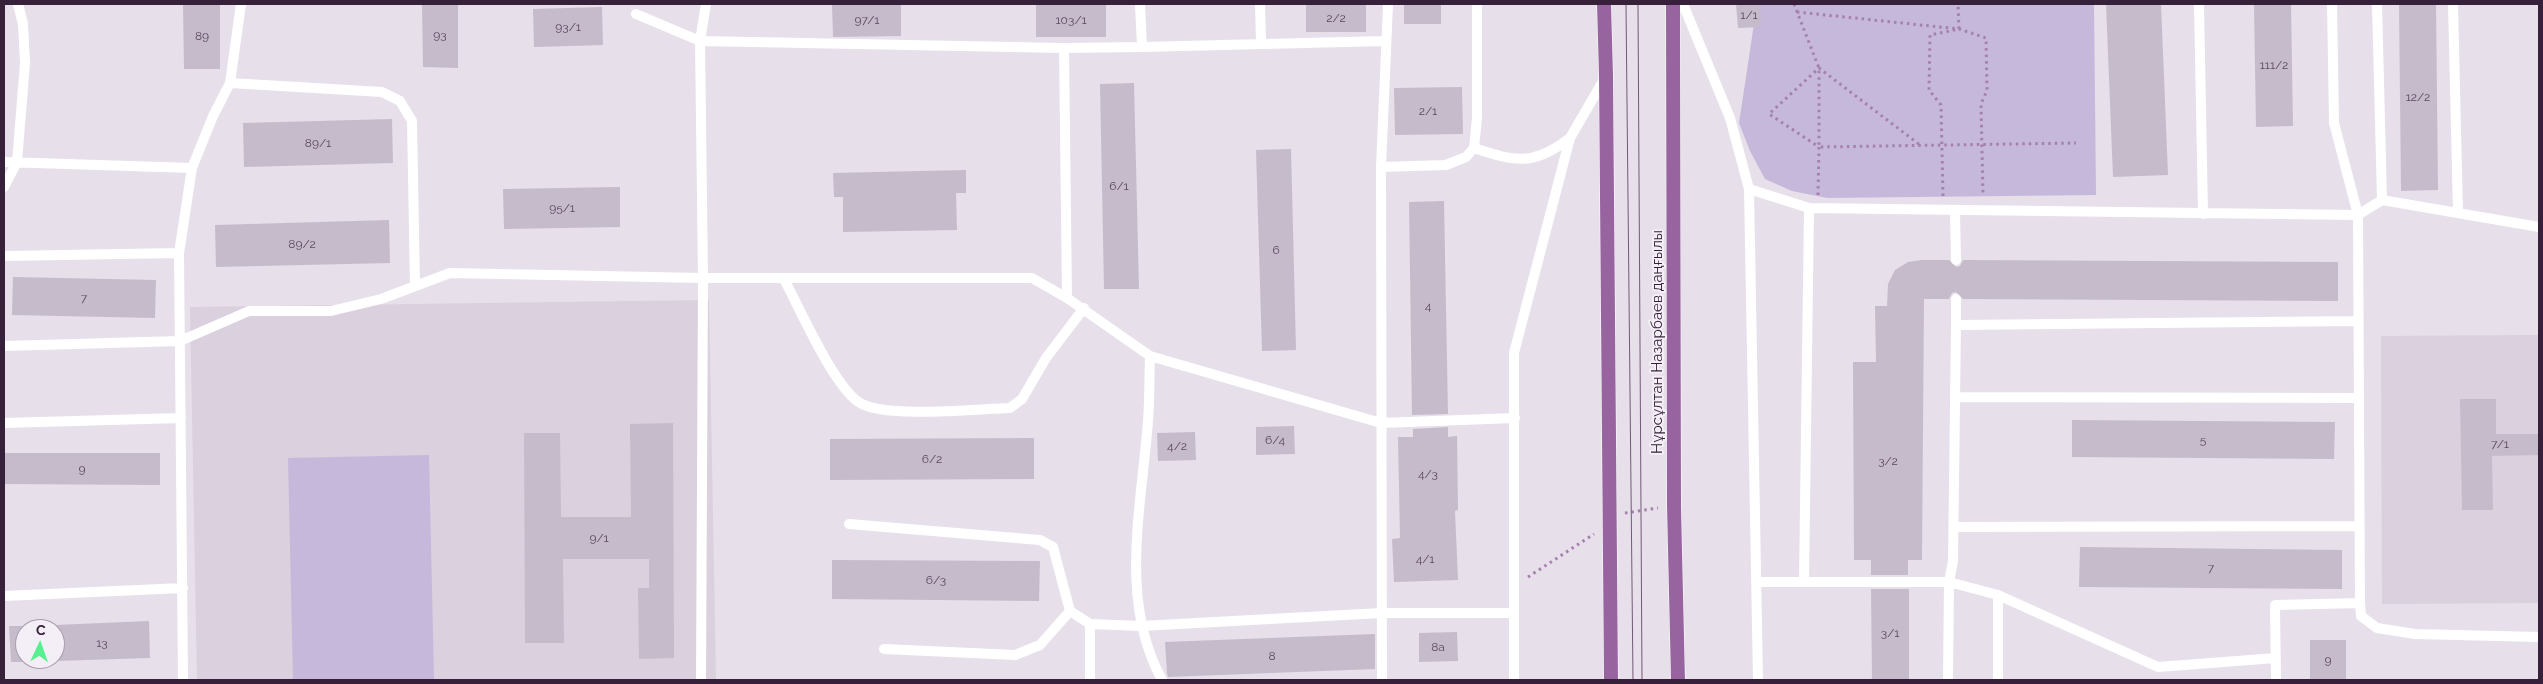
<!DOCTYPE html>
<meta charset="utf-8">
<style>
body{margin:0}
#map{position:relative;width:2543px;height:684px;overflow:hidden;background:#e7dfea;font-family:Raleway,sans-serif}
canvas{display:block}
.frame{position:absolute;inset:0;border:5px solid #36203a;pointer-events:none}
.north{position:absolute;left:15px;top:619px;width:50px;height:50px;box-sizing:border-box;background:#f4eff7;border:1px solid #a89cab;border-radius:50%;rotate:3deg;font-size:14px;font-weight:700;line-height:20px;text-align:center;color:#36203a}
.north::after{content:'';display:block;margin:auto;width:18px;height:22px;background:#57f090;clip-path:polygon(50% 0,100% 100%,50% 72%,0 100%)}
</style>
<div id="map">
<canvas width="2543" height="684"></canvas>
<div class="frame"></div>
<div class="north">С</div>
</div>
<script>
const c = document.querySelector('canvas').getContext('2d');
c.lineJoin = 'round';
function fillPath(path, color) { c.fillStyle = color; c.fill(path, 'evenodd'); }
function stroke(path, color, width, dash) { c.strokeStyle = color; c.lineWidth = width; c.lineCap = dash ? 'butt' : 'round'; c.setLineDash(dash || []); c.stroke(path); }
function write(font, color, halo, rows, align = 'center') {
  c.font = font + ' Raleway,sans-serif'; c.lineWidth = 4; c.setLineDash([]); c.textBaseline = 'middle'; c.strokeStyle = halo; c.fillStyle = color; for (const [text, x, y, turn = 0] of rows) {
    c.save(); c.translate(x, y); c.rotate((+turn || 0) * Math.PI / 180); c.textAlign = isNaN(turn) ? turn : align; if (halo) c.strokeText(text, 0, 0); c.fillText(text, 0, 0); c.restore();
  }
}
fillPath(new Path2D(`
 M709 300 716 680H197L190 307Z
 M2539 335V603L2382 604 2381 336Z`), '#dad0de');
fillPath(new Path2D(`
 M1757 4H2094L2096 195 1827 198 1792 191 1765 179 1750 151 1739 123Z
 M429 455 434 680H293L288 458Z`), '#c6b8db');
fillPath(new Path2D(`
 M183 4H220V69H184Z
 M422 4H458V68L423 67Z
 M832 4H901V36L833 37Z
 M1036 4H1106V37H1036Z
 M1306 4H1366V32H1306Z
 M1404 4H1441V24H1404Z
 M1736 4H1760L1761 27 1738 28Z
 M2106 4H2161L2168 175 2113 177Z
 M2254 4H2291L2293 126 2256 127Z
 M2399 4H2436L2438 190 2401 191Z
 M602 7 603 45 534 47 533 9Z
 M1134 83 1139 289H1104L1100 84Z
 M1462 87 1463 134 1395 135 1394 88Z
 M392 119 393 163 244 167 243 123Z
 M1291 149 1296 350 1262 351 1256 150Z
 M966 170V193H956L957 230 843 232V197H834L833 173Z
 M620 187V227L504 229 503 189Z
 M1444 201 1448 414 1412 415 1409 202Z
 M389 220 390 263 216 267 215 225Z
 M1922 260H1949L1956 267 1960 266 1963 260 2338 262V301L1963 299 1956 292 1952 293 1949 299H1924L1922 560H1908V575H1871V560H1854L1853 362H1876L1875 306H1887L1888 284 1895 270 1908 262Z
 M13 277 156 280 155 318 12 315Z
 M2460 399H2496V434H2539V455L2492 456 2493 510H2462Z
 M2072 420 2335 422 2334 459 2072 457Z
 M673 423 674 658 639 659 638 588H649V559H563L564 643H525L524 433H560L561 517H631L630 424Z
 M1294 426 1295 454 1256 455V427Z
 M1448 427V437L1457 436 1458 510 1455 511 1458 580 1394 582 1392 539 1400 538 1398 437H1413V429Z
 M1195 432 1196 460 1158 461 1157 433Z
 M1034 438V479L830 480V439Z
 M4 453H160V485L4 484Z
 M2080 547 2342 550V589L2079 587Z
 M832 560 1040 561 1039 601 832 599Z
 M1871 589H1909V680H1872Z
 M149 621 150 658 55 661V625Z
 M9 626H25V662H11Z
 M1457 632 1458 661 1419 662V633Z
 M1375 634V669L1168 677 1167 673 1165 642Z
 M2310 640H2346V680H2310Z`), '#c6bbcb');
const primary = new Path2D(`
 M1604 4 1606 75 1611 680
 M1673 4 1674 506 1678 680`);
stroke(primary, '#fff', 15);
stroke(new Path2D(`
 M1794 4 1819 68V147L2076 143
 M1797 12 1959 29 1986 38 1987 90 1981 104 1983 196
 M1818 195 1819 147 1769 114 1819 68 1920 145
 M1943 196 1941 105 1929 90 1930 35 1959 29 1958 4
 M1625 513 1658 508
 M1528 577 1594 534`), '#a580ad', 3, [2.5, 4]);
stroke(new Path2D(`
 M1140 4 1142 47 1386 41
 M1260 4 1261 42
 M1683 4 1730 118 1749 189 1758 680
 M2199 4 2203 214
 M2377 4 2382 200
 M2453 4 2458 213
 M636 14 700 41 1064 48 1142 47
 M1064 48 1067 298
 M230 83 382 92 400 101 412 121 415 286
 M1474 148C1516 162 1534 166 1570 138
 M4 162 192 168 213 116 230 83 241 4
 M1381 167 1446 165 1466 157 1474 148 1477 118V4
 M4 187 17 162 25 63 23 24 18 4
 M1749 189 1809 208 2358 215 2382 200 2539 227
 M1955 211 1956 260
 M4 256 179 253
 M784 279C799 307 836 392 862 404 890 418 974 409 1010 408L1022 399 1046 358 1084 308
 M1956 325V299
 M4 346 180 341 249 311H331L381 299 450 273 703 278H1032L1067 298 1150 356 1381 423 1515 418
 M1150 356C1149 381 1150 407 1147 432 1140 515 1120 603 1162 680
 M1955 397 2358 398
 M4 423 181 418
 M849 524 1040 540 1053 547 1070 611 1090 624 1141 626 1381 613H1514
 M1954 527 2359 526
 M1757 582H1949L1998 595 2158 667 2276 658
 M1804 582 1809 208
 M1998 595V680
 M4 596 183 588
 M2360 603 2361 616 2377 628 2415 634 2539 637
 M1090 624V680
 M884 649 1015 655 1040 645 1070 611
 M183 680 179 253 192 168
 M701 680 703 278 700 41 706 4
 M1382 680 1381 167 1388 4
 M1514 680V353L1570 138 1606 76
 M1948 680 1949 582 1953 561 1956 325 2358 321
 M2276 680 2275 605 2360 603 2358 215 2334 123 2332 4`), '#fff', 10);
stroke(primary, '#97649f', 14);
stroke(new Path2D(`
 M1626 4 1633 680
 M1638 4 1642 680`), '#725a76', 1);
write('12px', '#5a475e', null, [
 ["1/1",1749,15],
 ["2/2",1336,18],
 ["97/1",867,20],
 ["103/1",1071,20],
 ["93/1",568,27],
 ["93",440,35],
 ["89",202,36],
 ["111/2",2274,65],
 ["12/2",2418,97],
 ["2/1",1428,111],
 ["89/1",318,143],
 ["6/1",1119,186],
 ["95/1",562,208],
 ["89/2",302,244],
 ["6",1276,250],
 ["7",84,298],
 ["4",1428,306],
 ["6/4",1275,440],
 ["5",2203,440],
 ["7/1",2500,444],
 ["4/2",1177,446],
 ["6/2",932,459],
 ["3/2",1888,461],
 ["9",82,469],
 ["4/3",1428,474],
 ["9/1",599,538],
 ["4/1",1425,559],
 ["7",2211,568],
 ["6/3",936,580],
 ["3/1",1890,633],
 ["13",102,643],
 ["8а",1438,647],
 ["8",1272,656],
 ["9",2328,660]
]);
write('15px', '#36203a', '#f4eff7', [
 ["Нұрсұлтан Назарбаев даңғылы",1657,342,-90]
]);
</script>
